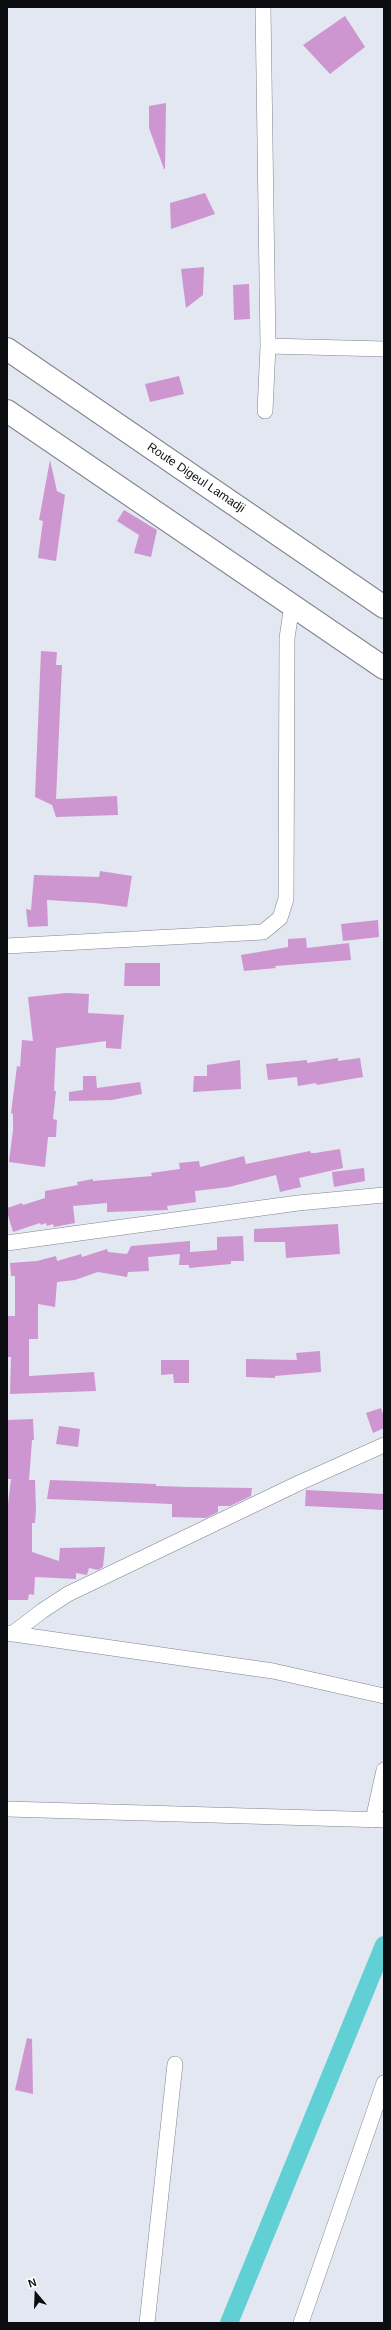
<!DOCTYPE html>
<style>
body{margin:0}
#map{position:relative;width:391px;height:2330px;overflow:hidden;background:#e2e7f1;font-family:Arial,sans-serif}
canvas{display:block}
.frame{position:absolute;inset:0;border:8px solid #0b0d10;pointer-events:none}
.north{position:absolute;left:16px;top:2274px;width:40px;height:40px;-webkit-text-stroke:3px #fff;paint-order:stroke;rotate:341deg;font-size:11px;font-weight:700;line-height:16px;text-align:center;color:#0b0d10}
.north::after{content:'';display:block;margin:auto;width:14px;height:18px;background:#0b0d10;clip-path:polygon(50% 0,100% 100%,50% 72%,0 100%)}
</style>
<div id="map">
<canvas width="391" height="2330"></canvas>
<div class="frame"></div>
<div class="north">N</div>
</div>
<script>
const c = document.querySelector('canvas').getContext('2d');
c.lineJoin = 'round';
function stroke(path, color, width, dash) { c.strokeStyle = color; c.lineWidth = width; c.lineCap = dash ? 'butt' : 'round'; c.setLineDash(dash || []); c.stroke(path); }
function fillPath(path, color) { c.fillStyle = color; c.fill(path, 'evenodd'); }
function write(font, color, halo, rows, align = 'center') {
  c.font = font + ' Arial,sans-serif'; c.lineWidth = 3.5; c.setLineDash([]); c.textBaseline = 'middle'; c.strokeStyle = halo; c.fillStyle = color; for (const [text, x, y, turn = 0] of rows) {
    c.save(); c.translate(x, y); c.rotate((+turn || 0) * Math.PI / 180); c.textAlign = isNaN(turn) ? turn : align; if (halo) c.strokeText(text, 0, 0); c.fillText(text, 0, 0); c.restore();
  }
}
stroke(new Path2D(`
 M229 2323 384 1945`), '#61d0d5', 18);
fillPath(new Path2D(`
 M345 16 365 47 330 74 303 45Z
 M166 103 165 169H164L149 128V106Z
 M205 193 215 214 171 229 170 203Z
 M204 267 203 295 186 308 181 269Z
 M249 284 250 319 234 320 233 285Z
 M179 376 184 394 150 402 145 384Z
 M50 460 57 491 65 495 56 561 38 558 43 521 39 520Z
 M124 510 157 530 151 557 134 553 139 535 117 521Z
 M41 651 57 652 56 665H62L56 799 117 796 118 815 56 817 52 805 35 797Z
 M100 871 132 876 127 907 95 903 47 900 48 926 28 927 26 909 31 910 34 875 99 877Z
 M378 920 379 937 343 941 341 924Z
 M306 938 307 948 349 943 351 960 275 966 276 968 244 971 241 955 288 947V939Z
 M125 963H160V986H124Z
 M66 993 89 994 88 1013 124 1015 121 1049 106 1048V1041L56 1048 54 1091H56L53 1119 57 1120 56 1137H48L45 1167 9 1162 13 1130V1114L11 1113 17 1066 20 1067 22 1040 33 1041 28 997Z
 M338 1058V1061L360 1058 363 1077 317 1085 316 1083 298 1086 297 1077 268 1080 266 1064 307 1060V1063Z
 M240 1060 241 1089 193 1092 194 1076H207V1065Z
 M83 1076H96L97 1088 140 1082 142 1094 112 1100 69 1101V1092L83 1090Z
 M340 1149 343 1168 299 1178 301 1187 280 1192 276 1175 229 1187 195 1191 196 1202 167 1206 168 1210 107 1212V1203L73 1206 75 1223 54 1227 53 1224 47 1226 46 1223 41 1225 40 1223 13 1232 7 1212V1208L22 1203 23 1205 45 1198V1191L78 1185 77 1182 93 1179V1181L152 1176 151 1173 180 1169 179 1163 199 1161 200 1167 244 1156 246 1164 310 1151 311 1153H315Z
 M364 1168 365 1181 334 1187 332 1172Z
 M338 1224 340 1254 286 1258 285 1242H254V1229Z
 M243 1236 244 1261H231V1264L189 1268V1265H179L180 1254 148 1257 149 1271 128 1272 127 1277 98 1272 75 1280 57 1282 55 1307 38 1304V1339H29V1376L94 1372 96 1391 10 1394 11 1357H7V1316H15V1276H11L10 1263 37 1261 56 1256 57 1261 81 1254 82 1257 107 1249 108 1252 127 1254 131 1246 190 1241V1252L217 1250V1237Z
 M320 1351 321 1372 275 1376V1378L246 1377V1359L297 1360 296 1353Z
 M161 1360H189V1383H174L173 1374 161 1375Z
 M381 1408 384 1417V1428L373 1433 366 1413Z
 M33 1419 34 1440H32L29 1480H35L36 1510 35 1523H32V1552L59 1561 60 1548 105 1547 103 1567 98 1570 89 1568 87 1575 76 1573V1579L35 1577 34 1595 29 1594 28 1600H7V1512L11 1479H7V1420Z
 M59 1426 80 1429 78 1447 56 1444Z
 M50 1480 156 1484V1486L187 1487 252 1488 251 1496 230 1506H218V1512L206 1518 172 1517V1504L47 1499Z
 M306 1490 384 1494V1510L305 1506Z
 M27 2038 32 2039 33 2094 15 2090Z`), '#ce96d0');
const street = new Path2D(`
 M263 7 268 346 265 411
 M268 346 384 349
 M7 946 263 932 280 918 286 899 287 638 292 605
 M7 1243 298 1203 384 1195
 M7 1633 273 1671 384 1696
 M12 1634 42 1611 68 1594 299 1483 384 1445
 M7 1809 384 1820
 M373 1820 384 1770
 M147 2323 175 2064
 M301 2323 384 2083`);
const secondary = new Path2D(`
 M7 349 384 607
 M7 411 384 668`);
stroke(street, '#81848e', 16);
stroke(secondary, '#81848e', 24);
stroke(street, '#fff', 15);
stroke(secondary, '#fff', 22);
write('12px', '#0b0d10', '#fff', [
 ["Route Digeul Lamadji",196,478,34]
]);
</script>
